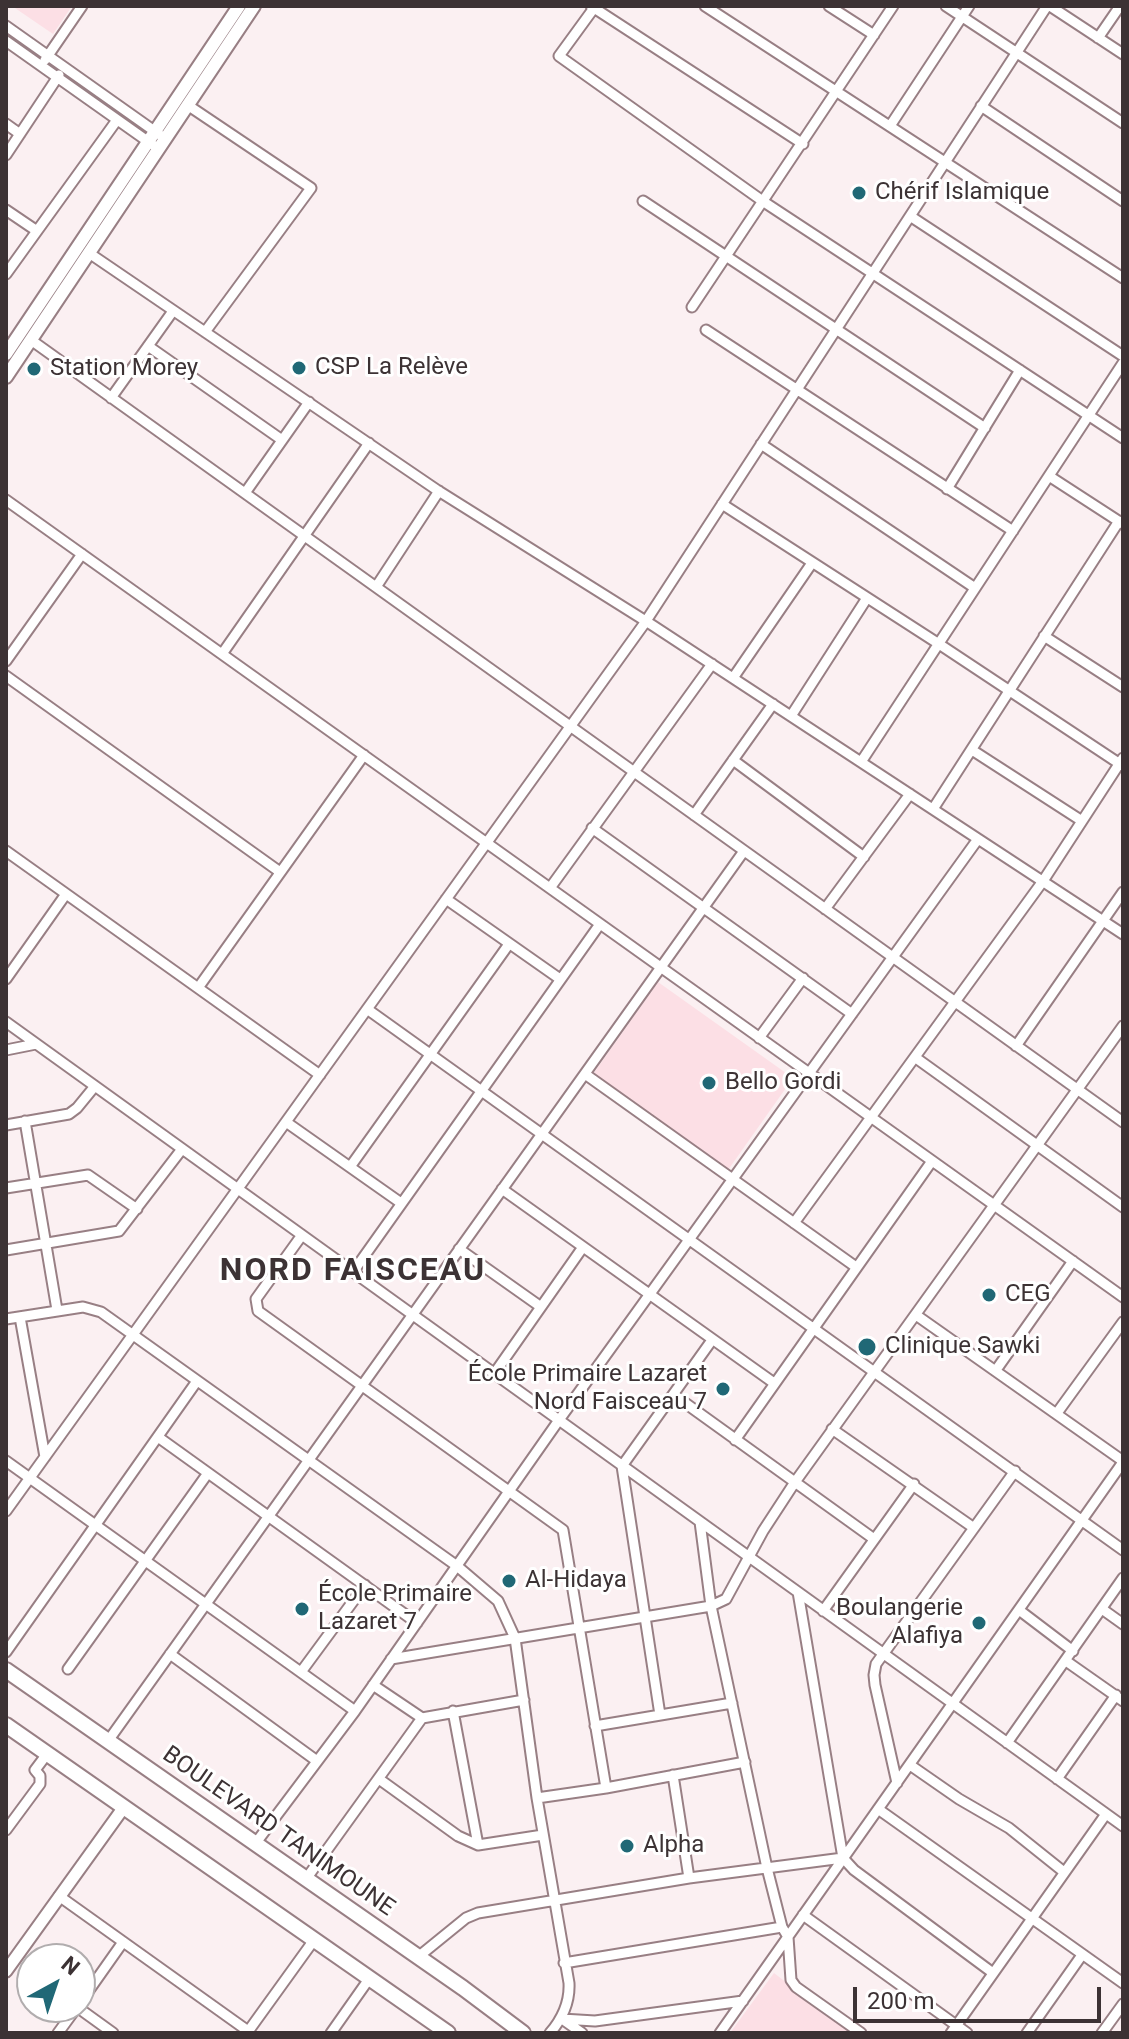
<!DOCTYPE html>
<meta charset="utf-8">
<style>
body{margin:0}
#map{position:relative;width:1129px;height:2039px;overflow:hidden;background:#fbf0f2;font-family:Roboto,sans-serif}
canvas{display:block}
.frame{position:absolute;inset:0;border:8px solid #3c3234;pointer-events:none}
.north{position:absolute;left:16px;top:1943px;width:80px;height:80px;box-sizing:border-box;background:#fff;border:2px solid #b1adae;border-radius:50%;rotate:40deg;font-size:22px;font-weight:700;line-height:32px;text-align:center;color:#3c3234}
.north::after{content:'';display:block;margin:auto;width:28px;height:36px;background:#206876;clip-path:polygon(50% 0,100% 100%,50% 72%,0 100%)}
.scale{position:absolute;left:853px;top:1987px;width:248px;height:36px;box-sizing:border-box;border:4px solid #3c3234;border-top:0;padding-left:10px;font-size:24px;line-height:28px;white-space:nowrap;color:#3c3234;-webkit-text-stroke:6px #fff;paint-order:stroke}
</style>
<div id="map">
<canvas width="1129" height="2039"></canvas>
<div class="frame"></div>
<div class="north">N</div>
<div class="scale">200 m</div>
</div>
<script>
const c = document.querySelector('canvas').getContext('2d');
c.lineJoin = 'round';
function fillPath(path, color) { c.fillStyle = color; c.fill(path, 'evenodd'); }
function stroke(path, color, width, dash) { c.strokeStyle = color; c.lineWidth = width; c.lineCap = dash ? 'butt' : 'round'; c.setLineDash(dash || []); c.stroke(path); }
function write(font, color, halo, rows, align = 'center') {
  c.font = font + ' Roboto,sans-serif'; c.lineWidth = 6; c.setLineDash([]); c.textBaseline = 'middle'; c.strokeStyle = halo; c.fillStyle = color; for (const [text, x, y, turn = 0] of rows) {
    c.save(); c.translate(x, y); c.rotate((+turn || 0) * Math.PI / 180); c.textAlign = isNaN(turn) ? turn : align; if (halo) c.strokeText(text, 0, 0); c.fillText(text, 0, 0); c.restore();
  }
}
fillPath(new Path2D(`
 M12 6H72L53 34Z
 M658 982 793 1078 728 1170 593 1074Z
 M774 1973 852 2033H730Z`), '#fcdfe5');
const minor = new Path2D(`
 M591 6 803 144
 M705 6 1123 278
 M829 6 874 35
 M946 6 1123 123
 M1050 6 1123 54
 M594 8 559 56 764 202 1123 438
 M6 26 160 135
 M1098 38 1120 6
 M6 41 153 145
 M45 60 82 6
 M189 106 311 188 205 332
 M981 106 1123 201
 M6 124 20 134
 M890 126 969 6
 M6 155 59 75
 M643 201 985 428
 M6 210 37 231
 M910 216 1123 356
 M89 253 437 490 652 625 1123 934
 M6 274 117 120
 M692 307 893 6
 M706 330 1013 531
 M31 340 1123 1122
 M148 346 282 440
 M111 398 173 311
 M761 444 975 588
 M1049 476 1123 524
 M947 489 1020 370
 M245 493 309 402
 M6 500 1123 1297
 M722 504 939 644 1123 766
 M376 587 439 491
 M1044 636 1123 687
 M222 654 369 443
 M6 661 82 554
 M6 676 280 872
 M733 678 812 563
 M791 716 867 598
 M972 750 1082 821
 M733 760 864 857
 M861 762 1123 363
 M933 809 1119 521
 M694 815 773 704
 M592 828 852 1014
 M6 851 320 1075
 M550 888 712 664
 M446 899 560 979
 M825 909 910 794
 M6 979 66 894
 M198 988 364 755
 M367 1009 1123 1550
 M6 1022 1123 1826
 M759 1038 803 978
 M1016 1046 1123 892
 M6 1050 36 1044
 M916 1058 1123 1207
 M585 1074 856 1267
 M25 1121 57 1310
 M286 1122 401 1203
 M6 1125 69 1114 77 1108 95 1086
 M350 1167 509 944
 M6 1188 88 1175 137 1209
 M502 1189 774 1383
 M794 1223 1043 881 1123 758
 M302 1235 256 1299 258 1311 563 1530 606 1788
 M459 1249 541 1307
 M6 1250 119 1231 182 1149
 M353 1272 600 924
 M916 1315 1123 1461
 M20 1317 45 1457
 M6 1319 83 1307 101 1312 457 1566 498 1601 515 1638 537 1798 569 1983C570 2003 562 2019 550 2033
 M996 1370 1073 1261
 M494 1374 583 1247
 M674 1395 874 1539
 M1057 1413 1123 1322
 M832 1429 974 1528
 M158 1437 417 1623
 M735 1440 932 1161
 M6 1461 355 1711
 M6 1511 644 624 1047 6
 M700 1522 711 1606 767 1868 782 1927 788 1937 791 1980 796 1987 861 2033
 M798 1592 843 1858 854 1870 993 1973
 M1102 1609 1123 1624
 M1019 1610 1073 1651
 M823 1611 914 1484
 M6 1652 197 1381
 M170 1654 317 1761
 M391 1659 711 1606 726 1599 763 1531 795 1482 1123 1026
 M1066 1661 1123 1701
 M68 1669 208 1473
 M301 1672 365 1585
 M373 1685 422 1718 524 1700
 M453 1711 478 1845
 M660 1715 622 1466 712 1340
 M595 1726 732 1703
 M108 1741 744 851
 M1007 1743 1123 1578
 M910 1765 959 1799 1009 1828 1064 1872
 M673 1775 689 1878
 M379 1779 458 1836 478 1845 543 1835
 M1057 1779 1116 1695
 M897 1783 875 1685 874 1675 876 1664 1015 1471
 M537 1798 606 1788 745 1762
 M878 1809 1123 1983
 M6 1830 40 1784V1776L35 1770 47 1754
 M255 1844 355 1711 559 1420 978 839
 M306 1879 422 1718
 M59 1896 248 2031
 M803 1915 967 2033
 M418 1957 466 1918 478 1913 689 1878 843 1858
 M564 1963 782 1927
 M80 2003 123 1942
 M77 2007 113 2033
 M562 2019 595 2021 743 2001
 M565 2021 582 2033
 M58 2033 77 2007
 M247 2033 314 1940
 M331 2033 369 1979
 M720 2033 1123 1462
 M951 2033 1106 1814
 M1027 2033 1082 1955
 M1102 2033 1123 2004`);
const tertiary = new Path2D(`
 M6 1971 124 1807`);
const secondary = new Path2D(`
 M6 354 239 6
 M6 377 254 6`);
const primary = new Path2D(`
 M6 1670 463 1988 523 2033
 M6 1725 448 2033`);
stroke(minor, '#987f84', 13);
stroke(tertiary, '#987f84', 15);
stroke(secondary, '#987f84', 16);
stroke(primary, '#987f84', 18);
stroke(minor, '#fff', 9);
stroke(tertiary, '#fff', 11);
stroke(secondary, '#fff', 12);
stroke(primary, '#fff', 14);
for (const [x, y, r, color] of [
 [859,193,8,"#206876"],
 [299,368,8,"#206876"],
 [34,369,8,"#206876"],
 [709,1083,8,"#206876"],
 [989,1295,8,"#206876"],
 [867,1347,10,"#206876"],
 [723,1389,8,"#206876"],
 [509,1581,8,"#206876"],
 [302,1609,8,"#206876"],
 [979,1623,8,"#206876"],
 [627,1846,8,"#206876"]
]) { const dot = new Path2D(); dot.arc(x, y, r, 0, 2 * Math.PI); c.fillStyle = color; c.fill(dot); stroke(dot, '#fff', 3); }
write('24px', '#3c3234', '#fff', [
 ["Chérif Islamique",875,193],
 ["CSP La Relève",315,368],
 ["Station Morey",50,369],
 ["Bello Gordi",725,1083],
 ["CEG",1005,1295],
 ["Clinique Sawki",885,1347],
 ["École Primaire Lazaret",707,1375,"right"],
 ["Nord Faisceau 7",707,1403,"right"],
 ["Al-Hidaya",525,1581],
 ["École Primaire",318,1595],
 ["Lazaret 7",318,1623],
 ["Boulangerie",963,1609,"right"],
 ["Alafiya",963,1637,"right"],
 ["Alpha",643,1846]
], 'left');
write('24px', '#3c3234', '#fff', [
 ["BOULEVARD TANIMOUNE",278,1832,35]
]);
c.letterSpacing = '2px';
write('bold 32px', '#3c3234', '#fff', [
 ["NORD FAISCEAU",353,1272]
]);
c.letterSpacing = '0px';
</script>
